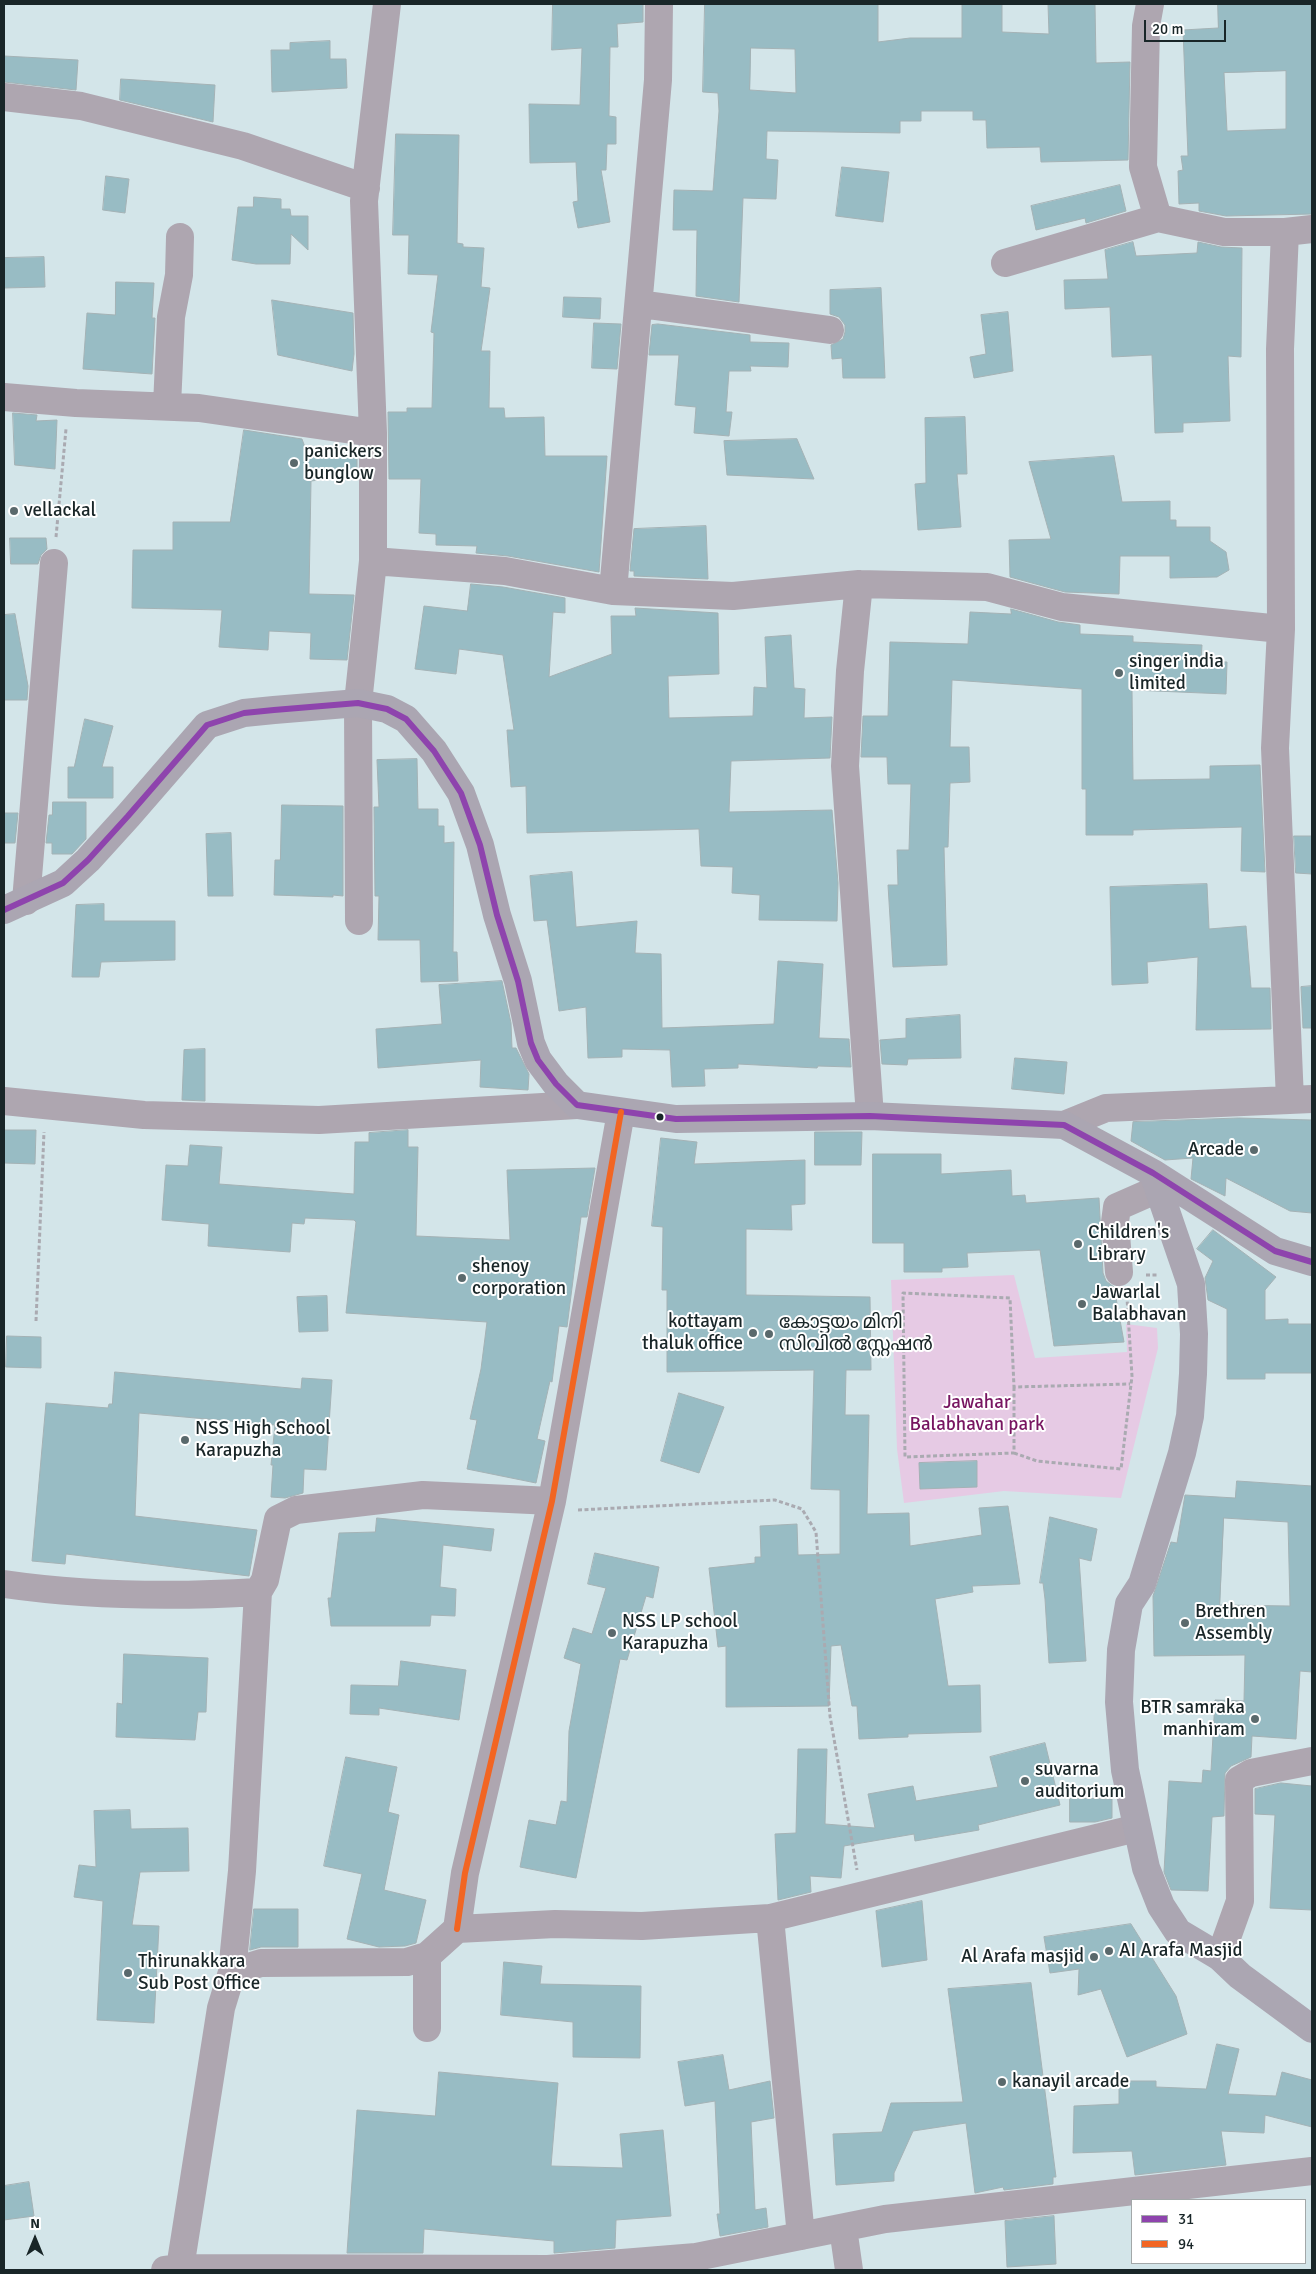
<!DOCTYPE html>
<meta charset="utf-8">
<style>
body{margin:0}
#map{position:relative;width:1316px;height:2274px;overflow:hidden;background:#d3e5e9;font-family:Signika,sans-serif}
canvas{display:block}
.frame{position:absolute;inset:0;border:5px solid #192628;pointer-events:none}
.legend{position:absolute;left:1131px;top:2199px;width:175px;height:65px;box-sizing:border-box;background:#fff;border:1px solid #a3a8a9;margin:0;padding:6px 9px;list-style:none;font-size:15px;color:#192628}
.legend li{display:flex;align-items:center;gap:10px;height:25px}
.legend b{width:25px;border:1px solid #a3a8a9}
.north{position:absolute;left:10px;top:2214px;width:50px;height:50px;-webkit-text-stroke:4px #fff;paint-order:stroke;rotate:0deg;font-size:14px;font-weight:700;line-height:20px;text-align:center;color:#192628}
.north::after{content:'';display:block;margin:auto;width:18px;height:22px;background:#192628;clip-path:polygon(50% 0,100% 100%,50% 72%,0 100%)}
.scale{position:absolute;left:1144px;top:20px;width:82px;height:22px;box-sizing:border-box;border:2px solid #192628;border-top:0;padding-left:6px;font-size:15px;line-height:18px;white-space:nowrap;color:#192628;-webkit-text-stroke:4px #fff;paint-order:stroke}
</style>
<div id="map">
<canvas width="1316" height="2274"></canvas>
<div class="frame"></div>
<ul class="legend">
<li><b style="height:6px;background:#8e44ad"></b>31</li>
<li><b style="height:6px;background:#f26522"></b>94</li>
</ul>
<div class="north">N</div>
<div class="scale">20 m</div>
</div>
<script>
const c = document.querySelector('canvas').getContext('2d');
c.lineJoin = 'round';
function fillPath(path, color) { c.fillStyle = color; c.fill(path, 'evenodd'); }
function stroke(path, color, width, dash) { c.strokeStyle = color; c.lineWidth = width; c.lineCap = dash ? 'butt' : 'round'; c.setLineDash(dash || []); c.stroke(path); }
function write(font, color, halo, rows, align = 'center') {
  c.font = font + ' Signika,"Noto Sans Malayalam",sans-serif'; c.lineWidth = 4; c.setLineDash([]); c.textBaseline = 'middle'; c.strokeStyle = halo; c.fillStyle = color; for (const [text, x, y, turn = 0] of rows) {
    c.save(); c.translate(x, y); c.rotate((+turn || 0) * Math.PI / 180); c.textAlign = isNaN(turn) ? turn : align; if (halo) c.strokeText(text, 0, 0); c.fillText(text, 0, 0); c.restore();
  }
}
fillPath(new Path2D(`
 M1014 1275 1035 1358 1127 1352 1126 1324 1157 1328 1158 1348 1121 1498 1004 1491 904 1503 897 1449 891 1280Z`), '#e6cae4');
const building = new Path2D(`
 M553 4H643V22L617 24 618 47H610L609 116 616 117V144H607L606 170H601L610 222 578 228 573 202 578 201 576 162 530 163 529 104 580 105 582 48 552 50Z
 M705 4H878V42L910 38H962V4H1002V32L1049 34 1048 4H1095L1096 63 1130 62 1128 160 1041 162 1040 147 987 148 986 120H973V111H921V121H900V133L767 131 766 159 778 160 776 199 743 198 739 302 696 296 697 230H673L674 190 713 191 719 111 718 93 703 92ZM751 48 795 49 796 93 750 90Z
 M1218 4H1311L1312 214 1226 216 1199 211V203L1179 204 1178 171 1183 170 1181 156H1188L1183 30 1218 28ZM1286 71V129L1227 131 1224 73Z
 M330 41V59H346L347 88 272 92 271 50H290V43Z
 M4 56 78 60 76 90 4 82Z
 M121 79 215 85 213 122 120 100Z
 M396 134 459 135 457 243 463 244V247L484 248 481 287 490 288 481 351H490L489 408H504L505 418 544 417 545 456H607L599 572 508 556 476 553 477 546 436 545V534L419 533 421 479H389L388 412H407V408H432L434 333 431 332 438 275 408 274 409 235H393Z
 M842 167 889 172 883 222 836 216Z
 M106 176 129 179 125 213 103 210Z
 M1120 185 1126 211 1086 223 1085 218 1036 230 1031 206Z
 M254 197 281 199V209H290L291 216H308V250L291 234 290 264H256L232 260 238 207H253Z
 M1133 242 1136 256 1197 253 1198 242 1221 247 1242 248 1241 357 1228 356 1230 421 1183 423V432L1155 433 1152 355 1112 357 1110 307 1065 309 1064 280 1108 279 1105 250Z
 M44 257 45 287 4 288V258Z
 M116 282 154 283 152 318H155L152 374 83 369 87 313 115 315Z
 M881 288 885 378H843L842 358 832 359 831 345 843 339 845 332V325L839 317 830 314V290Z
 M564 297 601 298 600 319 563 317Z
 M272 300 353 313 354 354 352 371 278 355Z
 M1008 312 1013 371 974 378 970 357 986 354 981 315Z
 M594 323 621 324 617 369 592 368Z
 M658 324 750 335V342L789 343 788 367 750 366 751 371H729L726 412H732L729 436 694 433 696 407 675 405 679 355H649L652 325Z
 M13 413 37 415 36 421 57 420 55 469 15 465Z
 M965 417 967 474H957L961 527 918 530 915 484 926 483 925 418Z
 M244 430 302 439 306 450 357 447V475L311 481 309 594 354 595 347 660 310 659 311 633 269 631 268 650 219 647 222 610 132 608 133 550H173V522H230Z
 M797 439 814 479 727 475 724 441Z
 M1114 456 1122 502 1170 501V520H1176V527H1210V541L1226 552 1229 570 1217 577 1170 578V556H1120L1119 594 1065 592 1010 577 1009 540 1051 539 1029 462Z
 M706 526 708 579 634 576V571H630L634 529Z
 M10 538H46L47 549 41 555 38 564H11Z
 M471 584 503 587 565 598V613L553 612 549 677 612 654 611 616H636L635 608 718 613 719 674 668 676 669 718 753 716 754 687 767 688 765 637 791 635 794 688 805 689 804 718 832 717 830 758 731 761 729 812 832 810 838 883 837 921 759 920 760 895 732 893 733 867 701 866 699 829 527 833 526 786 511 787 507 730H514L503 655 459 649 456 674 415 669 424 606 467 611Z
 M1011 609 1058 622 1080 625V634L1133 636V642L1202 645 1201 661 1227 662 1226 694 1132 690 1133 780 1210 779V766L1260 765 1265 872 1241 871 1242 827 1133 830V835H1086V789H1082V689L952 680 950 747H969L970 782 950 783 948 847H944L947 965 893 967 888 885H898L897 850H909L911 784H888L887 757H861L863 716H888L890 642 968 644 970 612 1011 614Z
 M15 614 28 686 27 700H4V615Z
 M85 719 113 726 102 767H113V798H68V767H74Z
 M417 759 418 809H438V826H444V843L454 842 453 952H457L458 981 421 982 420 940H378L379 896H375L374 807H379L377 760Z
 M53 802H86V839L72 854H52V843H46L49 815H52Z
 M282 805 343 806V896L333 895V897L274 895 275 860H280Z
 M4 813H18L15 843H4Z
 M231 833 233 896H208L206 834Z
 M1294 836H1312V874L1296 873Z
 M572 872 576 927 637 921 635 953 661 954 662 1028 774 1024 778 961 823 964 819 1038 849 1039 851 1067 818 1066 817 1068 738 1064V1068L704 1069 705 1086 672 1087 670 1050 622 1049V1057L588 1058 586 1007 559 1011 547 920 534 921 530 876Z
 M1207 884 1209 929 1246 926 1251 988H1270L1271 1029 1196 1030 1198 957 1147 962 1148 983 1112 985 1110 887Z
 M104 904V921H175V960L101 962 99 977H72L76 905Z
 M502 981 511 1023 512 1048H516L529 1074 528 1090 480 1087 481 1060 378 1068 376 1029 442 1024 439 985Z
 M1312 986V1028H1303L1301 987Z
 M960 1015 961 1058 908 1059 907 1065 882 1064 880 1040 906 1038V1019Z
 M205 1049V1101L182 1100 184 1050Z
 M1015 1058 1067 1062 1064 1094 1012 1089Z
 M1239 1118 1312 1120V1213L1290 1211 1226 1178 1225 1196 1191 1179 1193 1158 1165 1160 1131 1141 1133 1122Z
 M4 1130H36L35 1164 4 1163Z
 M408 1130V1147H418L416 1236 510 1240 507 1170 595 1168 587 1217H581L567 1327 559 1326 552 1382 550 1381 537 1439 545 1441 536 1483 467 1469 477 1420 470 1419 481 1369 487 1322 346 1313 356 1222 354 1220 305 1218 304 1224 292 1223 290 1252 208 1246 209 1224 162 1220 166 1165 188 1166 190 1145 222 1147 219 1184 354 1194 355 1142H369V1133Z
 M815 1132H862L861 1165H815Z
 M661 1138 697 1142 694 1164 805 1160V1204L791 1205 792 1230 746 1229V1295L870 1297 871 1370H846L845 1415H869L867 1514 909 1513 910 1546 982 1535 979 1508 1008 1506 1020 1584 972 1586 973 1592 935 1599 948 1686 980 1685 981 1732 908 1734V1737L859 1739 857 1706H852L841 1645 831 1646 829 1706 726 1707V1646L718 1647 709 1568 755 1563V1557H761L760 1526 797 1524 798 1555 840 1554V1490L811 1489 814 1370 667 1372V1290H662L663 1227 652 1226Z
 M873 1154H941V1174L1011 1170 1012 1196 1025 1195 1026 1203 1099 1198 1103 1273 1106 1281 1114 1287 1124 1342 1054 1346 1040 1250 967 1253 968 1267 942 1268V1272H904V1243H873Z
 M1213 1230 1276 1277 1265 1290V1320L1288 1319V1324H1312V1373H1265V1379H1227V1309L1208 1300 1205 1278 1213 1261 1197 1249Z
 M327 1296 328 1331 299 1332 297 1297Z
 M7 1336 41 1337V1368L6 1367Z
 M115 1372 301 1389 302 1378 332 1380 326 1470 304 1469 303 1493 285 1498 271 1497 273 1465H271L275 1425 139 1413 135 1516 257 1530 249 1576 66 1554 65 1564 32 1561 46 1403 108 1408 109 1404H112Z
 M679 1393 724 1407 699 1473 661 1461Z
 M977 1461V1487L920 1489 919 1463Z
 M1237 1481 1312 1486V1672L1300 1671 1296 1739 1252 1736 1251 1757 1231 1766 1225 1773 1224 1816 1212 1817 1208 1891 1171 1890 1164 1872 1169 1781 1202 1783 1203 1770 1211 1771 1215 1700 1244 1701 1245 1655 1154 1656 1153 1596 1171 1542 1177 1543 1185 1495 1235 1498ZM1224 1518 1288 1522 1290 1606 1220 1605Z
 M1050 1517 1097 1529 1091 1561 1079 1558 1086 1661 1049 1663 1045 1599 1043 1583H1040Z
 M377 1518 494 1529 491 1551 443 1545 440 1587 456 1589 455 1616 431 1615 430 1626H331L328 1598H331L339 1533 375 1532Z
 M595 1553 659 1567 653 1598 646 1596 627 1660 620 1659 576 1878 520 1867 529 1820 556 1825 561 1801 567 1802 569 1731 581 1664 564 1658 573 1628 592 1634 606 1588 588 1584Z
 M124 1654 208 1658 206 1712H198L195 1740 116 1737 117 1703 122 1704Z
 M401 1661 466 1670 459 1720 379 1708V1715L350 1714 351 1685 398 1686Z
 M1045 1743 1060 1805 978 1825 979 1830 915 1841 914 1834 844 1846 841 1878 810 1876 811 1892 778 1900 775 1834 796 1833 798 1749H827L825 1824 875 1828 868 1794 913 1786 916 1801 998 1787 990 1757Z
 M346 1757 397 1767 388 1812 399 1815 384 1890 426 1900 416 1943 405 1946 379 1947 347 1939 362 1874 324 1866Z
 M1281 1783 1312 1786V1910L1270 1908 1275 1815 1255 1814V1789Z
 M1070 1798 1112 1799V1818L1095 1822H1070Z
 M130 1810 131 1829 188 1828 189 1871 140 1872 132 1925 159 1926 154 2023 97 2020 103 1901 74 1897 79 1865 96 1867 94 1811Z
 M922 1901 927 1960 882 1967 876 1911Z
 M254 1909H298V1947H261L250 1950Z
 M1131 1924 1176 1996 1187 2034 1127 2057 1101 1989 1078 1995 1079 1969 1050 1973 1044 1937Z
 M504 1962 542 1966 540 1984 641 1986 640 2058 573 2057V2022L501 2015Z
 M1031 1983 1056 2177H1053V2184L1004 2190 1003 2187 975 2193 966 2123 913 2131 894 2173V2181L836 2185 833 2134 882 2132 891 2103 963 2102 948 1989Z
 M1217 2044 1239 2049 1228 2094 1276 2096 1282 2072 1312 2080V2127L1265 2115 1264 2133 1221 2131 1226 2165 1135 2175 1132 2151 1073 2153 1074 2106 1119 2104V2081H1156V2087L1206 2089Z
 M723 2055 729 2090 770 2081 774 2118 751 2122 755 2210 766 2208 768 2227 720 2236 717 2214H720L715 2101 685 2106 678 2062Z
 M439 2072 558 2083 551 2166 623 2168 620 2134 663 2130 671 2216 616 2220 615 2248 554 2253V2241L424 2229 423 2253H347L357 2110 435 2116Z
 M29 2182 34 2216 4 2220V2186Z
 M1054 2216 1056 2264 1007 2267 1005 2221Z`);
fillPath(building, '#98bcc4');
stroke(building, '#a4b2b5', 1);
stroke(new Path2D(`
 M56 537 66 429
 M1146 1275H1159
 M36 1321 44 1132
 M1014 1387V1453L905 1457 903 1293 1010 1298 1014 1387 1130 1384
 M1014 1453 1037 1461 1121 1469 1132 1376 1127 1298
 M578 1510 775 1500 802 1509 816 1532 830 1716 857 1870`), '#aaaab1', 3, [4, 2.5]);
stroke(new Path2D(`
 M659 4 658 80 613 591 733 596 859 584 987 587 1062 607 1281 629
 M1150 4 1146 26 1143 167 1158 218 1224 232H1285L1312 229
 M4 97 81 106 243 146 366 188
 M1285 232 1280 349 1281 629 1275 748 1290 1100
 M1005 263 1158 218
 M640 304 830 330
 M4 397 76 403 199 408 373 433
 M167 406 171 317 179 275 180 237
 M373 561 505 571 613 591
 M859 584 850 671 845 766 870 1116
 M26 901 54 563
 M359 921 358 703 373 561V433L364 201 387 4
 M4 1101 144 1115 319 1120 577 1105
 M1064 1125 1106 1108 1312 1099
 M1119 1272 1115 1222 1117 1207 1158 1189
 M4 1584C87 1596 174 1597 258 1592
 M770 1918 801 2236
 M457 1929 465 1873 552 1501 621 1112
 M1220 1957 1240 1901 1239 1780 1251 1773 1312 1761
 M232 1972 261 1963 407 1962 427 1956 457 1929 555 1924 642 1926 770 1918 1137 1828
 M427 2028V1956
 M843 2228 849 2270
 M180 2268 221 2008 232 1972 242 1871 258 1592 265 1580 278 1519 296 1510 423 1495 552 1501
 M165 2270 180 2268 548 2269 696 2257 885 2219 1312 2171`), '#aea6b0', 28);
stroke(new Path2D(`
 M4 910 63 883 88 860 128 816 207 725 244 713 274 710 358 703 387 709 406 719 434 751 461 793 480 845 497 915 518 981 531 1043 538 1060 556 1084 577 1105 676 1119 870 1116 1064 1125 1153 1173 1275 1251 1312 1262
 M1153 1173 1191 1284 1194 1334 1193 1374 1190 1416 1182 1453 1142 1584 1129 1604 1121 1650 1119 1702 1125 1770 1146 1868 1161 1906 1178 1932 1220 1957 1240 1976 1312 2029`), '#aba6b2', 28);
stroke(new Path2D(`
 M4 910 63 883 88 860 128 816 207 725 244 713 274 710 358 703 387 709 406 719 434 751 461 793 480 845 497 915 518 981 531 1043 538 1060 556 1084 577 1105 676 1119 870 1116 1064 1125 1153 1173 1275 1251 1312 1262`), '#8e44ad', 6);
stroke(new Path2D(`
 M457 1929 465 1873 552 1501 621 1112`), '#f26522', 6);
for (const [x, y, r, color] of [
 [294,463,5,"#5a696c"],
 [14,511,5,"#5a696c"],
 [1119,673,5,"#5a696c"],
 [660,1117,4.5,"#192628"],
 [1254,1150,5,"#5a696c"],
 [1078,1244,5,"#5a696c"],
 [462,1278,5,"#5a696c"],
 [1082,1304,5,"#5a696c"],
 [753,1333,5,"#5a696c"],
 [769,1334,5,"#5a696c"],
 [185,1440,5,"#5a696c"],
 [1185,1623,5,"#5a696c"],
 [612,1633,5,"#5a696c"],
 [1255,1719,5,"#5a696c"],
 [1025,1781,5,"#5a696c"],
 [1109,1951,5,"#5a696c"],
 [1094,1957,5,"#5a696c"],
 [128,1973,5,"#5a696c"],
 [1002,2082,5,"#5a696c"]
]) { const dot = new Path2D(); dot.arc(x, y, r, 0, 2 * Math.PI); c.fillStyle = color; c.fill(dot); stroke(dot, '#fff', 2); }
write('19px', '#192628', '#fff', [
 ["panickers",304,452],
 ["bunglow",304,474],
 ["vellackal",24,511],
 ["singer india",1129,662],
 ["limited",1129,684],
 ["Arcade",1244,1150,"right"],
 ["Children's",1088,1233],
 ["Library",1088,1255],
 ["shenoy",472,1267],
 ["corporation",472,1289],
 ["Jawarlal",1092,1293],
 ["Balabhavan",1092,1315],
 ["kottayam",743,1322,"right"],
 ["thaluk office",743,1344,"right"],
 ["കോട്ടയം മിനി",779,1323],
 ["സിവിൽ സ്റ്റേഷൻ",779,1345],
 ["NSS High School",195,1429],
 ["Karapuzha",195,1451],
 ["Brethren",1195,1612],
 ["Assembly",1195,1634],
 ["NSS LP school",622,1622],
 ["Karapuzha",622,1644],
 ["BTR samraka",1245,1708,"right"],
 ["manhiram",1245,1730,"right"],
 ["suvarna",1035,1770],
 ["auditorium",1035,1792],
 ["AI Arafa Masjid",1119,1951],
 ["Al Arafa masjid",1084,1957,"right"],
 ["Thirunakkara",138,1962],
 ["Sub Post Office",138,1984],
 ["kanayil arcade",1012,2082]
], 'left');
write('19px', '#771561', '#fff', [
 ["Jawahar",977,1403],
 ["Balabhavan park",977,1425]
]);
</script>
